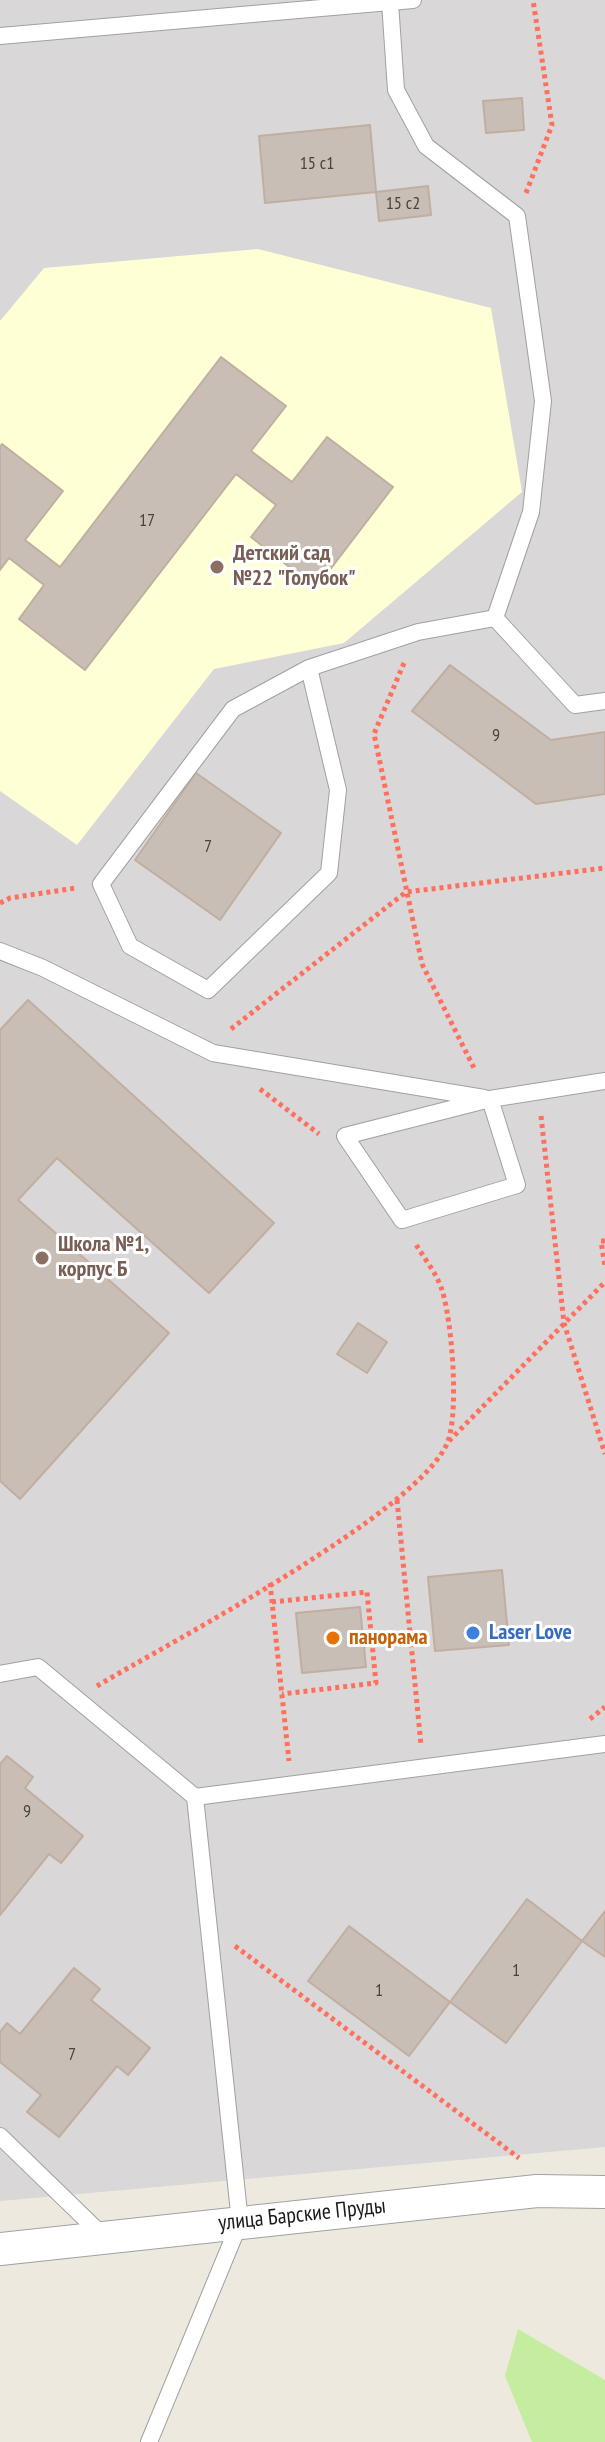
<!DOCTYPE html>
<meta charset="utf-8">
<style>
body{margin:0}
canvas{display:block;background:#ede9de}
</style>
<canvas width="605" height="2442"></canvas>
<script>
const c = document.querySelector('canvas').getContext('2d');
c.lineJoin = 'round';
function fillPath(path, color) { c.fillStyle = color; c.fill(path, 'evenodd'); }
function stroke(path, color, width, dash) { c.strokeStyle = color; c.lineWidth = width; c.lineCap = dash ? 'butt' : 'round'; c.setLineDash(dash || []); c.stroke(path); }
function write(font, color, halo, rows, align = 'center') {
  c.font = font + ' "PT Sans Narrow",sans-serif'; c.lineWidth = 6; c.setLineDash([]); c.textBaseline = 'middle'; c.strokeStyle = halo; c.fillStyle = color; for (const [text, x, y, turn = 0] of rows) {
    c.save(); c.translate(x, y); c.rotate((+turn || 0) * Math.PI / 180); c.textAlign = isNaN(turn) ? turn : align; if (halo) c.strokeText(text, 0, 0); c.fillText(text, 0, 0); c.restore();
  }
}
fillPath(new Path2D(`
 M0 0H605V2147L0 2201Z`), '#d9d7d7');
fillPath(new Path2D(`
 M258 249 491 308 522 492 344 643 214 669 77 845 0 791V321L44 268Z`), '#ffffd6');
fillPath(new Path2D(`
 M518 2329 605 2380V2442H532L505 2376Z`), '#c5ed9f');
const building = new Path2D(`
 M522 98 524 130 486 133 483 101Z
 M370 125 376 192 265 203 259 136Z
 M428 186 431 215 379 221 376 192Z
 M221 357 286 406 251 451 292 482 327 437 393 487 316 588 251 537 276 505 236 474 85 670 19 619 44 585 9 558 0 570V447L2 444 63 491 25 540 60 567Z
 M450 665 551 740 605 732V794L536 804 412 711Z
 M196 773 281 833 220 920 135 860Z
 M28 1000 274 1223 209 1293 57 1158 18 1200 169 1333 20 1499 0 1481V1030Z
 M358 1323 387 1342 367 1373 337 1354Z
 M502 1570 509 1645 435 1651 428 1577Z
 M360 1607 366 1667 302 1673 296 1613Z
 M7 1756 33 1777 25 1788 83 1836 61 1863 49 1854 0 1915V1764Z
 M527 1899 582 1941 506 2043 450 2002Z
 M605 1911V1957L582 1941Z
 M349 1926 450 2002 409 2056 308 1981Z
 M74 1968 100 1989 91 2000 150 2048 128 2075 117 2066 59 2137 27 2112 41 2095 0 2062V2032L7 2023 20 2034Z`);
fillPath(building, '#c9beb5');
stroke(building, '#c0aea0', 2);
const service = new Path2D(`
 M390 2 396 90 426 146 517 216 543 401 531 512 495 618
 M0 36 413 0
 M309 668 338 790 329 873 208 990 130 946 101 884 233 709 309 668 418 632 495 618 575 705 605 701
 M0 951 43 968 213 1053 484 1098
 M490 1099 517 1185 402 1220 345 1136 490 1099 605 1081
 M0 1674 38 1667 195 1797 240 2222 149 2442
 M195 1797 605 1744
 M0 2136 103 2236`);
const minor = new Path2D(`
 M0 2249 537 2191 605 2192`);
stroke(service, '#a1a1a1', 18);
stroke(minor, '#a1a1a1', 34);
stroke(new Path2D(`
 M526 193 552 125 533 0
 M404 663 374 734 422 964 475 1070
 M0 903 10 898 76 888
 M231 1029 406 892 605 868
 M260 1089 319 1134
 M541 1116 564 1323 605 1454
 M605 1241H601L605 1267
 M449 1441 605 1282
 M397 1500 421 1745
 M270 1583 289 1761
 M272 1602 367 1592 376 1683 282 1694
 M97 1686C169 1643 423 1510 448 1441 459 1411 452 1321 442 1290 437 1274 424 1258 415 1243
 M590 1719 605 1707
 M235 1946 519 2158`), '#ff6f5e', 5, [4, 4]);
stroke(service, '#fff', 16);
stroke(minor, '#fff', 32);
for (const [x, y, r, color] of [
 [217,567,8,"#8d6e63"],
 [42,1258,8,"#8d6e63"],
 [473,1633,8,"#3f7fe0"],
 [333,1638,8,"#e8710a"]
]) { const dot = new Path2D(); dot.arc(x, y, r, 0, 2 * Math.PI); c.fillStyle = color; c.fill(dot); stroke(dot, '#fff', 3); }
write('18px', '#464341', null, [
 ["15 с1",317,164],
 ["15 с2",403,204],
 ["17",147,521],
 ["9",496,736],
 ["7",208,847],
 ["9",27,1812],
 ["1",516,1971],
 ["1",379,1991],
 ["7",72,2055]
]);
write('bold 22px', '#785e54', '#fff', [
 ["Детский сад",233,554],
 ["№22 \"Голубок\"",233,579],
 ["Школа №1,",58,1245],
 ["корпус Б",58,1270]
], 'left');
write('bold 22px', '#366cbe', '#fff', [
 ["Laser Love",489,1633]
], 'left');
write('bold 22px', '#c56008', '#fff', [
 ["панорама",349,1638]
], 'left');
write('22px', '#1a1a1a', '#fff', [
 ["улица Барские Пруды",302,2215,-6]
]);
</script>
